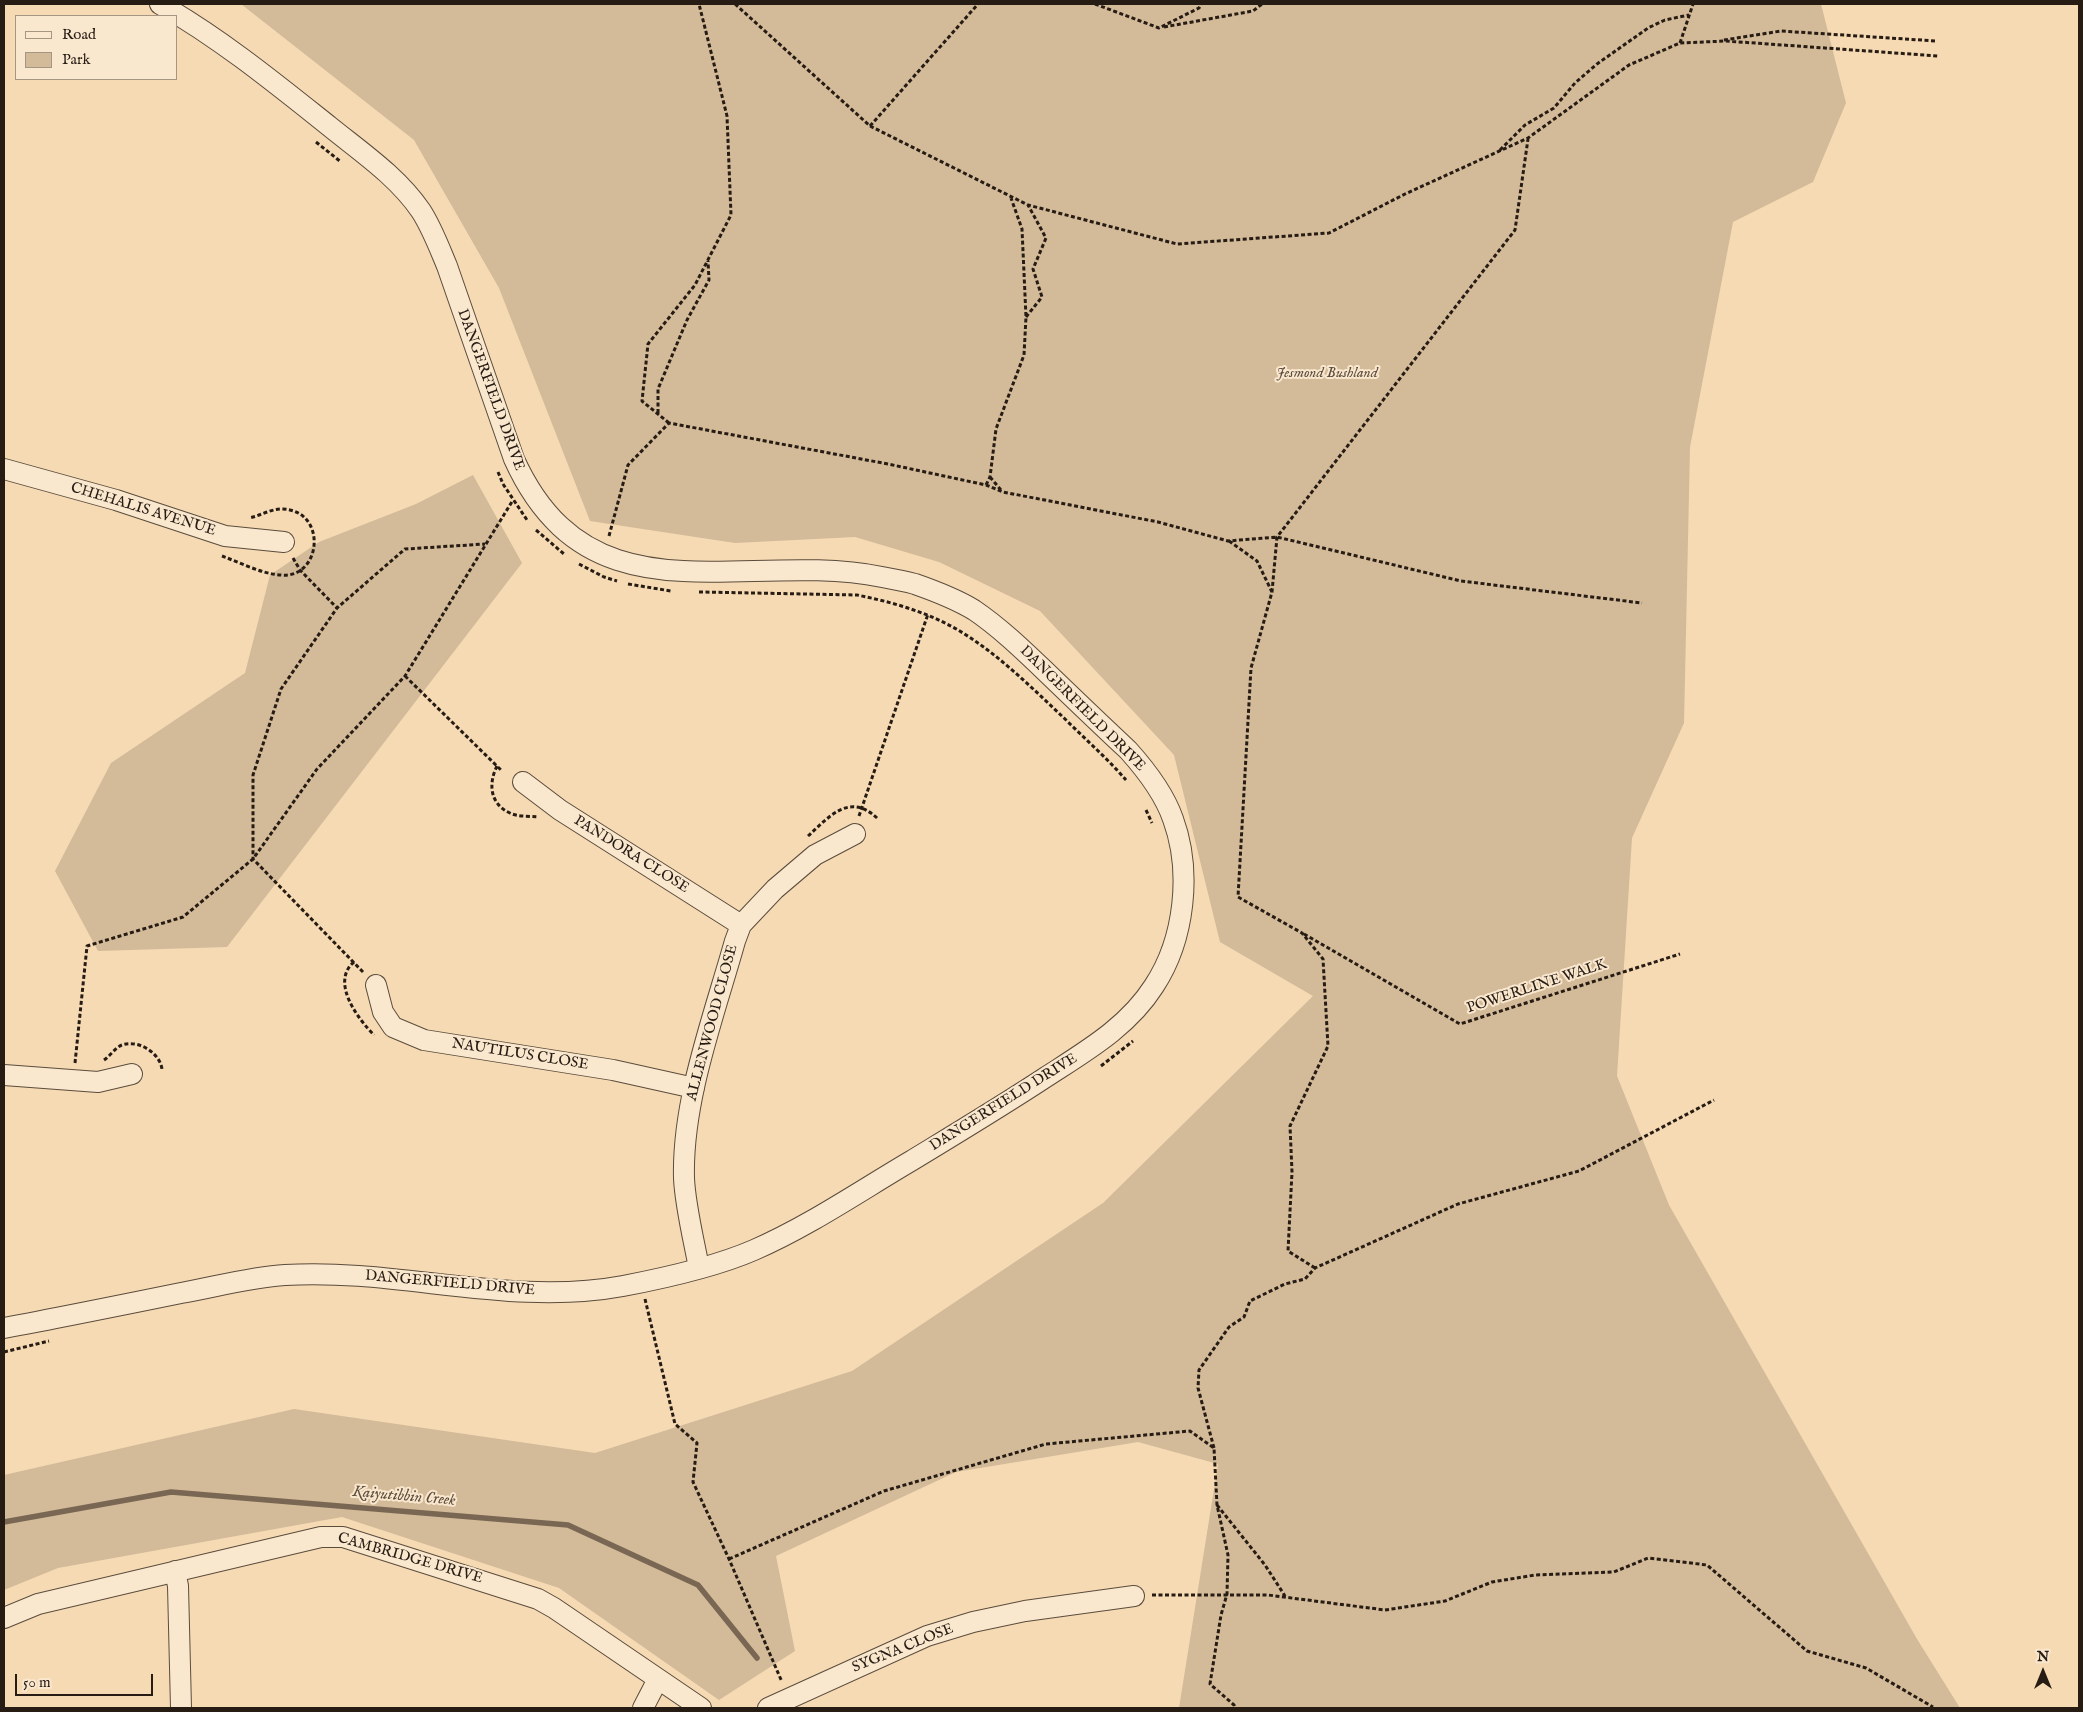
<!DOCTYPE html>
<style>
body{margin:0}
#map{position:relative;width:2083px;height:1712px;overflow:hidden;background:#f6dab4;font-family:"IM FELL English",serif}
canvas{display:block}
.frame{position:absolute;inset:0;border:5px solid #271c14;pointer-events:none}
.legend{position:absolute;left:15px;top:15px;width:162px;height:65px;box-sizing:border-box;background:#f9e7ce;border:1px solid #a59684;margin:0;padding:6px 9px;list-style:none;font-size:15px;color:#271c14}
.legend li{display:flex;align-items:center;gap:10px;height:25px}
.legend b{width:25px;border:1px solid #a59684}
.north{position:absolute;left:2018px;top:1647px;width:50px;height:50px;-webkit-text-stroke:4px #f9e7ce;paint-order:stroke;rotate:0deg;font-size:14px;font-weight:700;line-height:20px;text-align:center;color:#271c14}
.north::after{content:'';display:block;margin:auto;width:18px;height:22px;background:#271c14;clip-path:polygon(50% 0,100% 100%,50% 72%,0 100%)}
.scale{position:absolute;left:15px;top:1674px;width:138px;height:22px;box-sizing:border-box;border:2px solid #271c14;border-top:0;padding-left:6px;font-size:15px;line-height:18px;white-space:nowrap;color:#271c14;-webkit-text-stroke:4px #f9e7ce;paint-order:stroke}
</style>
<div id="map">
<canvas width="2083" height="1712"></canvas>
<div class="frame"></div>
<ul class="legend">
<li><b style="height:6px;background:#f9e7ce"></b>Road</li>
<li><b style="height:14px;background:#d3ba99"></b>Park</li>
</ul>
<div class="north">N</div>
<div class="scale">50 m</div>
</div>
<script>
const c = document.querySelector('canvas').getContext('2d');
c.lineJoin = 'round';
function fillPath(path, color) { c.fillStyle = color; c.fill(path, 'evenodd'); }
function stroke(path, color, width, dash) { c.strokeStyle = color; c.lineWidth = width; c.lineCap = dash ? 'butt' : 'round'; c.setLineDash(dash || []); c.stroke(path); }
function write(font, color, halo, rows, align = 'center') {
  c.font = font + ' "IM FELL English",serif'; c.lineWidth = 4; c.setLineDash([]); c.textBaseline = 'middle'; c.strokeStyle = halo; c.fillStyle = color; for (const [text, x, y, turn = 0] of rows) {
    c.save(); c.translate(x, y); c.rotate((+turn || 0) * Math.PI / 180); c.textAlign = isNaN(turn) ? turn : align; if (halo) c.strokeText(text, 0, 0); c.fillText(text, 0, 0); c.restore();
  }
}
fillPath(new Path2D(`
 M241 4H1821L1846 103 1813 182 1733 222 1690 447 1684 723 1632 838 1617 1076 1669 1205 1917 1639 1960 1708H1179L1218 1464 1138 1442 956 1472 776 1556 795 1651 719 1700 559 1588 342 1517 58 1568 4 1590V1475L294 1409 595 1453 852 1371 1103 1203 1313 996 1220 942 1174 755 1040 611 939 562 855 537 735 543 590 521 499 288 414 140Z
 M473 475 522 563 227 947 98 951 55 871 111 763 245 673 270 575 319 542 416 504Z`), '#d3ba99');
stroke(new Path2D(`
 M4 1522 171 1492 568 1525 698 1585 757 1658`), '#796754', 5.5);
const street = new Path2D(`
 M4 469 116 500 225 536 284 542
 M523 782 560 810 741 925
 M376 985 383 1012 393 1027 424 1040 613 1070 694 1088
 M4 1075 98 1082 132 1074
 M699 1268C694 1241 685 1205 684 1178 682 1100 714 1016 735 941L741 925 775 889 815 855 855 834
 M4 1328C63 1317 122 1305 181 1293 215 1287 251 1277 285 1275 398 1268 510 1307 623 1286 665 1278 715 1267 754 1250 809 1226 860 1191 911 1161 957 1133 1002 1106 1046 1077 1086 1051 1128 1027 1154 986 1185 939 1192 871 1173 819 1164 793 1146 770 1128 750 1099 723 1071 696 1043 669 1021 648 999 627 974 610 956 599 935 591 915 584 904 581 893 579 882 577 742 549 590 627 514 459L447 266C439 247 432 228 421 211 397 176 361 152 329 126 275 83 221 39 160 4
 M175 1571 178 1586 181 1708
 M4 1618 38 1604 55 1600 321 1537H343L538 1599 554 1608 701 1708
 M643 1708 658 1679
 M768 1708 927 1636 973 1622 1025 1611 1134 1596`);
stroke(street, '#5b4c3c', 22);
stroke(new Path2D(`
 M735 4 870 126 1028 205 1177 244 1329 233 1405 194 1528 138 1629 65 1680 43 1726 41 1938 56
 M1095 4 1159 28 1199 8 1201 4
 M1164 27 1253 11 1262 4
 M1724 40 1781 31 1936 41
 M1680 43 1693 4
 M870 126 978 4
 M316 142 341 162
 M1500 150 1525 125 1554 108 1575 83 1597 64 1648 28 1665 20 1689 15
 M1026 317 1042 297 1033 269 1046 238 1028 205
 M658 413V389L687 320 709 280 708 261
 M669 423 642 401 648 344 695 285 731 215 727 116 699 4
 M498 472 503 484 527 520
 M990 477 1001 490
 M986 485 990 477 996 429 1024 355 1026 317 1022 229 1011 198
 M536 530 564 554
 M609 536 628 465 669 423 888 464 986 485 1003 492 1158 522 1228 541 1277 537 1461 581 1642 603
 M1229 541 1257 561 1272 592
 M222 556C241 563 262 574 281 575 322 579 328 510 282 509 270 509 260 516 249 518
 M293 558 300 570 337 608
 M579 564 604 577 617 581
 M628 584 671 591
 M699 592 857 595C892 602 927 612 958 630 997 653 1031 687 1064 718 1085 739 1107 758 1126 780
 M405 676 501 770
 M497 766C488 784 490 804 510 813 518 817 529 816 538 817
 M1146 810 1152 823
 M859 816 928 614
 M808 836C829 817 849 792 877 818
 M1304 934 1460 1024 1680 954
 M354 962C330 982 358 1019 374 1035
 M363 972 253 859V775L281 689 337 608 405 549 485 544
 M104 1060C110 1056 116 1047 122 1045 139 1039 161 1054 162 1070
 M75 1063 87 946 183 917 253 859 317 769 405 676 513 500
 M1101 1066 1133 1041
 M1315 1268 1288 1251 1292 1172 1290 1126 1328 1046 1323 959 1302 933 1238 897 1251 668 1272 592 1277 537 1515 230 1528 139
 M645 1299 675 1424 697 1443 693 1482 729 1559 782 1682
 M4 1352 49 1341
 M1214 1448 1198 1388 1199 1370 1229 1327 1244 1317 1250 1301 1285 1284 1305 1279 1315 1268 1458 1204 1579 1171 1714 1100
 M1217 1505 1265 1565 1285 1596
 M729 1559 884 1491 1046 1444 1190 1431 1214 1448 1217 1505 1228 1555 1227 1594 1221 1615 1210 1684 1234 1705 1235 1708
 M1152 1595H1268L1385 1610 1445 1601 1492 1582 1535 1575 1614 1572 1648 1558 1707 1565 1807 1651 1866 1668 1933 1707`), '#271c14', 3, [4, 2.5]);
stroke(street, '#f9e7ce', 20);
write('italic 15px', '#5b4b3c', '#f9e7ce', [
 ["Jesmond Bushland",1327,374]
]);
write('15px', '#271c14', '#f9e7ce', [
 ["DANGERFIELD DRIVE",490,390,70],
 ["CHEHALIS AVENUE",143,510,17],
 ["DANGERFIELD DRIVE",1082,709,45],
 ["PANDORA CLOSE",631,855,32],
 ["POWERLINE WALK",1537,987,-18],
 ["ALLENWOOD CLOSE",713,1023,-75],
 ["NAUTILUS CLOSE",520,1055,9],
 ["DANGERFIELD DRIVE",1004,1103,-32],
 ["DANGERFIELD DRIVE",450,1284,5],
 ["CAMBRIDGE DRIVE",410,1559,16],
 ["SYGNA CLOSE",903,1649,-22]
]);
write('italic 16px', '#5e4e3e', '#f9e7ce', [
 ["Kaiyutibbin Creek",404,1497,5]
]);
</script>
